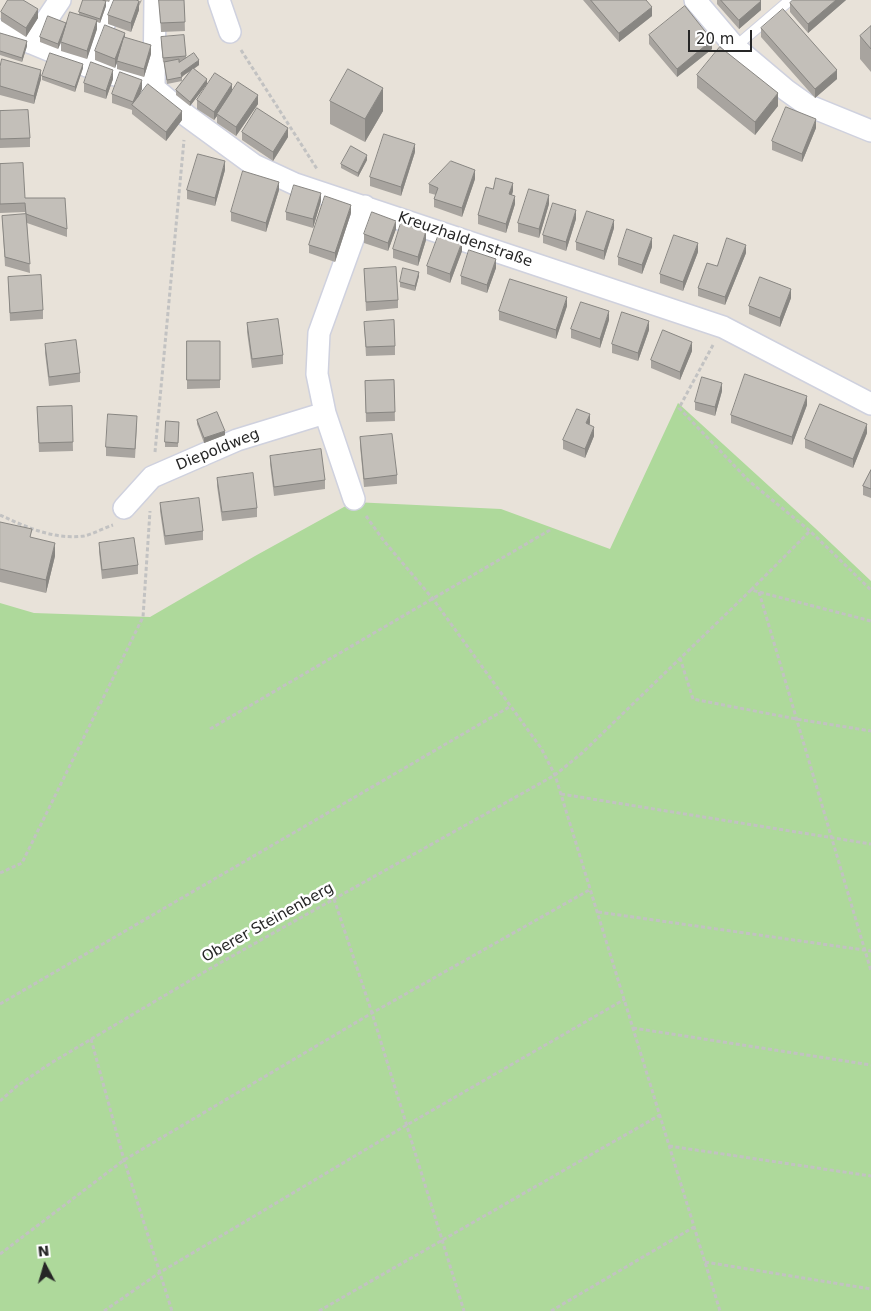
<!DOCTYPE html>
<meta charset="utf-8">
<style>
body{margin:0}
#map{position:relative;width:871px;height:1311px;overflow:hidden;background:#e8e2d9;font-family:"DejaVu Sans",sans-serif}
canvas{display:block}
.north{position:absolute;left:20px;top:1241px;width:50px;height:50px;-webkit-text-stroke:4px #fff;paint-order:stroke;rotate:354deg;font-size:14px;font-weight:700;line-height:20px;text-align:center;color:#262626}
.north::after{content:'';display:block;margin:auto;width:18px;height:22px;background:#262626;clip-path:polygon(50% 0,100% 100%,50% 72%,0 100%)}
.scale{position:absolute;left:688px;top:30px;width:64px;height:22px;box-sizing:border-box;border:2px solid #262626;border-top:0;padding-left:6px;font-size:15px;line-height:18px;white-space:nowrap;color:#262626;-webkit-text-stroke:4px #fff;paint-order:stroke}
</style>
<div id="map">
<canvas width="871" height="1311"></canvas>
<div class="north">N</div>
<div class="scale">20 m</div>
</div>
<script>
const c = document.querySelector('canvas').getContext('2d');
c.lineJoin = 'round';
function fillPath(path, color) { c.fillStyle = color; c.fill(path, 'evenodd'); }
function stroke(path, color, width, dash) { c.strokeStyle = color; c.lineWidth = width; c.lineCap = dash ? 'butt' : 'round'; c.setLineDash(dash || []); c.stroke(path); }
function write(font, color, halo, rows, align = 'center') {
  c.font = font + ' "DejaVu Sans",sans-serif'; c.lineWidth = 5; c.setLineDash([]); c.textBaseline = 'middle'; c.strokeStyle = halo; c.fillStyle = color; for (const [text, x, y, turn = 0] of rows) {
    c.save(); c.translate(x, y); c.rotate((+turn || 0) * Math.PI / 180); c.textAlign = isNaN(turn) ? turn : align; if (halo) c.strokeText(text, 0, 0); c.fillText(text, 0, 0); c.restore();
  }
}
fillPath(new Path2D(`
 M678 403 815 528 871 581V1311H0V603L34 613 150 617 255 556 353 502 501 509 610 549Z`), '#aed99b');
const lane = new Path2D(`
 M735 47 790 0`);
const street = new Path2D(`
 M155 0 154 88 187 116 254 165 295 184 723 327 871 404
 M219 0 230 32
 M695 0 735 47 786 90 807 105 871 131
 M0 30 87 66 147 85
 M31 43 60 0
 M87 66 114 0
 M354 499 325 413 317 374 319 333 365 206
 M124 508 152 477 237 440 325 413`);
stroke(lane, '#cfd1de', 12);
stroke(street, '#cfd1de', 24);
stroke(new Path2D(`
 M241 50 317 169
 M713 345 679 408 749 481 810 531 871 590
 M155 452 184 140
 M0 515C26 527 54 540 84 536 93 534 104 528 113 525
 M366 516 384 541 433 599 541 748 555 775 720 1311
 M751 590 810 531
 M759 592 871 971
 M680 658 693 699 796 719 871 731
 M210 729 550 530
 M561 794 871 844
 M0 873 22 863 143 617 150 511
 M334 899 372 1013 464 1311
 M598 912 871 951
 M0 1004 511 706
 M633 1028 871 1065
 M91 1039 124 1160 172 1311
 M0 1101 17 1086 51 1063 211 968 555 775 582 753 751 590 871 621
 M669 1146 871 1176
 M0 1254 124 1160 372 1013 591 889
 M705 1262 871 1289
 M104 1311 159 1273 405 1126 625 999
 M319 1311 660 1115
 M551 1311 694 1227`), '#c2c2c2', 3, [4, 2.5]);
stroke(lane, '#fff', 10);
stroke(street, '#fff', 21);
fillPath(new Path2D(`
 M83 0H110L109 2 106 1V6L100 23 97 22V29L87 59 61 51V43L58 49 40 42V37L66 23 79 15V12Z
 M142 0 139 6V10L131 32 108 24V15Z
 M159 0H184L185 31 161 32Z
 M583 0H646L652 16 619 42Z
 M717 0H760L761 10 739 29 717 4Z
 M793 0H846L808 33 790 12V3Z
 M1 12 38 18 26 37 1 21Z
 M871 26V72L860 59V36Z
 M761 28 837 79 815 98 761 37Z
 M0 33 27 46 22 62 0 55Z
 M184 35 186 58 199 65 194 69 207 84 190 106 176 95V90L191 70 182 77V81L167 84 164 62H163L161 41Z
 M649 35 712 49 677 77 649 44Z
 M125 38 151 54 144 77 117 69V62L115 68 95 60V51Z
 M0 67 41 79 34 104 0 95Z
 M83 68 75 92 42 80V76Z
 M697 75 778 106 755 135 697 88Z
 M113 79 106 99 84 92V83Z
 M142 89 139 96 182 120 166 141 132 114V110L112 103V94Z
 M232 91 258 104 236 136 217 123V116L214 120 197 109V100Z
 M330 101 383 111 365 142 330 124Z
 M0 111 30 138V147L0 148Z
 M816 128 802 162 772 150V141Z
 M242 132 288 137 273 161 242 140Z
 M415 152 401 196 370 186V177Z
 M367 160 358 177 341 168V164Z
 M0 164 25 198 67 229V237L27 223 30 273 5 266 2 216 26 214 25 212 0 213Z
 M225 170 215 206 187 199V190Z
 M475 179 462 217 434 207V199L436 195 429 193V184Z
 M493 189 513 191 512 195 515 204 506 233 478 224V215Z
 M279 190 266 232 231 221V212Z
 M321 201 313 228 286 220V212Z
 M549 204 539 238 518 232V223Z
 M351 213 335 262 309 253V245Z
 M576 219 566 251 543 243V235Z
 M614 228 604 260 576 250V242Z
 M396 229 388 251 364 243V234Z
 M426 240 418 266 393 258V249Z
 M652 247 642 274 618 265V257Z
 M462 251 450 283 427 274V266Z
 M698 252 683 291 660 283V274Z
 M746 253 725 305 698 296V288L717 266Z
 M496 268 487 293 461 284V276Z
 M364 269 398 300V308L366 311Z
 M419 276 415 291 400 287V282Z
 M8 277 43 310V319L10 321Z
 M791 298 780 327 749 314V306Z
 M567 306 556 339 499 320V311Z
 M609 320 600 348 571 338V329Z
 M364 322 395 346V355L366 356Z
 M247 323 283 355V364L252 368 247 332Z
 M649 330 638 361 612 353V344Z
 M187 341H220V388L187 389Z
 M45 344 80 373V382L49 386 45 353Z
 M692 351 680 380 651 368V360Z
 M394 380 395 421 366 422 365 381Z
 M722 391 715 416 695 410V402Z
 M807 405 792 445 731 423V415Z
 M72 406 73 451 39 452 37 407Z
 M197 420 225 435 204 443 197 424Z
 M179 422 178 447H165V442Z
 M590 423 589 425 594 436 585 458 563 449V440Z
 M137 425 135 458 106 456V447Z
 M867 433 853 468 805 448V439Z
 M360 437 397 475V484L364 487 360 446Z
 M270 456 325 480V489L274 496 270 464Z
 M871 470V498L863 495V486Z
 M217 478 257 508V517L222 521 217 486Z
 M160 503 203 531V540L165 545 160 511Z
 M0 524 32 538 55 556 46 593 0 582Z
 M99 543 138 565V574L102 579 99 552Z`), '#a8a49f');
fillPath(new Path2D(`
 M836 0H846L808 33V24Z
 M106 1V6L100 23V19Z
 M139 1V10L131 32V23Z
 M761 1V10L739 29V20Z
 M652 7V16L619 42V33Z
 M38 9V18L26 37V28Z
 M97 20V29L87 59V51Z
 M66 23V28L58 49V44Z
 M125 33V42L115 68V59Z
 M712 40V49L677 77V69Z
 M27 41V46L22 62V58Z
 M151 45V54L144 77V69Z
 M199 60V65L181 77V73Z
 M83 64V68L75 92V87Z
 M41 70V79L34 104V96Z
 M113 70V79L106 99V91Z
 M837 70V79L815 98V89Z
 M207 79V84L190 106V102Z
 M142 80V89L134 107 133 102Z
 M232 84V93L217 114V116L214 120V112Z
 M383 88V111L365 142V119Z
 M778 93V106L755 135V122Z
 M258 95V104L236 136V127Z
 M182 111V120L166 141V132Z
 M816 119V128L802 162V154Z
 M288 128V137L273 161V152Z
 M415 144V152L401 196V187Z
 M367 155V160L358 177V173Z
 M225 161V170L215 206V198Z
 M475 170V179L462 217V208Z
 M279 182V190L266 232V223Z
 M513 183V191L509 203V194Z
 M321 193V201L313 228V219Z
 M549 195V204L539 238V229Z
 M515 196V204L506 233V224Z
 M351 205V213L335 262V253Z
 M576 210V219L566 251V242Z
 M614 220V228L604 260V251Z
 M396 221V229L388 251V243Z
 M426 231V240L418 266V257Z
 M652 238V247L642 274V265Z
 M462 242V251L450 283V274Z
 M698 243V252L683 291V282Z
 M746 245V253L725 305V297Z
 M496 259V268L487 293V285Z
 M419 272V276L415 291V286Z
 M791 289V298L780 327V318Z
 M567 297V306L556 339V330Z
 M609 311V320L600 348V339Z
 M649 321V330L638 361V353Z
 M692 342V351L680 380V372Z
 M722 383V391L715 416V407Z
 M807 396V405L792 445V437Z
 M590 414V423L586 432V423Z
 M867 424V433L853 468V459Z
 M594 427V436L585 458V449Z
 M225 431V435L204 443V438Z
 M55 543V556L46 593V580Z`), '#888682');
const building = new Path2D(`
 M8 0H23L38 9 26 28 1 12Z
 M83 0H102L106 1 100 19 79 12Z
 M114 0H136L139 1 131 23 108 15Z
 M159 0H184L185 22 161 23Z
 M591 0H646L652 7 619 33Z
 M721 0H760L761 1 739 20Z
 M793 0H836L808 24 790 3Z
 M685 6 712 40 677 69 649 35Z
 M783 9 837 70 815 89 761 28Z
 M70 12 97 20 87 51 61 42Z
 M48 16 66 23 58 44 40 37Z
 M105 25 125 33 115 59 95 51Z
 M871 26V49L860 36Z
 M0 33 27 41 22 58 0 51Z
 M184 35 186 56 163 58 161 37Z
 M124 37 151 45 144 69 117 61Z
 M720 47 778 93 755 122 697 75Z
 M50 53 83 64 75 87 42 76Z
 M194 53 199 60 181 73 182 77 167 80 164 62 179 59V62Z
 M2 59 41 70 34 96 0 86V67Z
 M91 62 113 70 106 91 84 83Z
 M193 68 207 79 190 102 176 90Z
 M348 69 383 88 365 119 330 101Z
 M120 72 142 80 133 102 112 94Z
 M215 73 232 84 214 112 197 100Z
 M238 82 258 95 236 127 217 114Z
 M148 84 182 111 166 132 132 105Z
 M786 107 816 119 802 154 772 141Z
 M257 108 288 128 273 152 242 132Z
 M28 110 30 138 0 139V111Z
 M384 134 415 144 401 187 370 177Z
 M351 146 367 155 358 173 341 164Z
 M198 154 225 161 215 198 187 190Z
 M451 161 475 170 462 208 434 199 438 188 429 184Z
 M23 163 25 198H65L67 229 26 214 25 203 0 204V164Z
 M243 171 279 182 266 223 231 212Z
 M496 178 513 183 509 194 515 196 506 224 478 215 486 187 493 189Z
 M294 185 321 193 313 219 286 212Z
 M529 189 549 195 539 229 518 223Z
 M325 196 351 205 335 253 309 245Z
 M553 203 576 210 566 242 543 235Z
 M587 211 614 220 604 251 576 242Z
 M372 212 396 221 388 243 364 234Z
 M26 214 30 264 5 257 2 216Z
 M401 223 426 231 418 257 393 249Z
 M627 229 652 238 642 265 618 257Z
 M439 234 462 242 450 274 427 266Z
 M674 235 698 243 683 282 660 274Z
 M727 238 746 245 725 297 698 288 707 263 717 266Z
 M469 250 496 259 487 285 461 276Z
 M396 267 398 300 366 302 364 269Z
 M403 268 419 272 415 286 400 282Z
 M41 275 43 310 10 313 8 277Z
 M760 277 791 289 780 318 749 306Z
 M510 279 567 297 556 330 499 311Z
 M581 302 609 311 600 339 571 329Z
 M622 312 649 321 638 353 612 344Z
 M278 319 283 355 252 359 247 323Z
 M394 320 395 346 366 347 364 322Z
 M663 330 692 342 680 372 651 360Z
 M76 340 80 373 49 377 45 344Z
 M187 341H220V380H187Z
 M745 374 807 396 792 437 731 415Z
 M702 377 722 383 715 407 695 402Z
 M394 380 395 412 366 413 365 381Z
 M820 404 867 424 853 459 805 439Z
 M72 406 73 442 39 443 37 407Z
 M577 409 590 414 586 423 594 427 585 449 563 440Z
 M217 412 225 431 204 438 197 420Z
 M108 414 137 416 135 449 106 447Z
 M166 421 179 422 178 443 165 442Z
 M392 434 397 475 364 479 360 437Z
 M321 449 325 480 274 487 270 456Z
 M871 470V489L863 486Z
 M253 473 257 508 222 512 217 478Z
 M199 498 203 531 165 536 160 503Z
 M0 522 32 529 30 537 55 543 46 580 0 569Z
 M134 538 138 565 102 570 99 543Z`);
fillPath(building, '#c3bfb9');
stroke(building, '#888682', 1);
write('15px', '#262626', '#fff', [
 ["Kreuzhaldenstraße",465,240,19],
 ["Diepoldweg",218,450,-22],
 ["Oberer Steinenberg",268,923,-29]
]);
</script>
